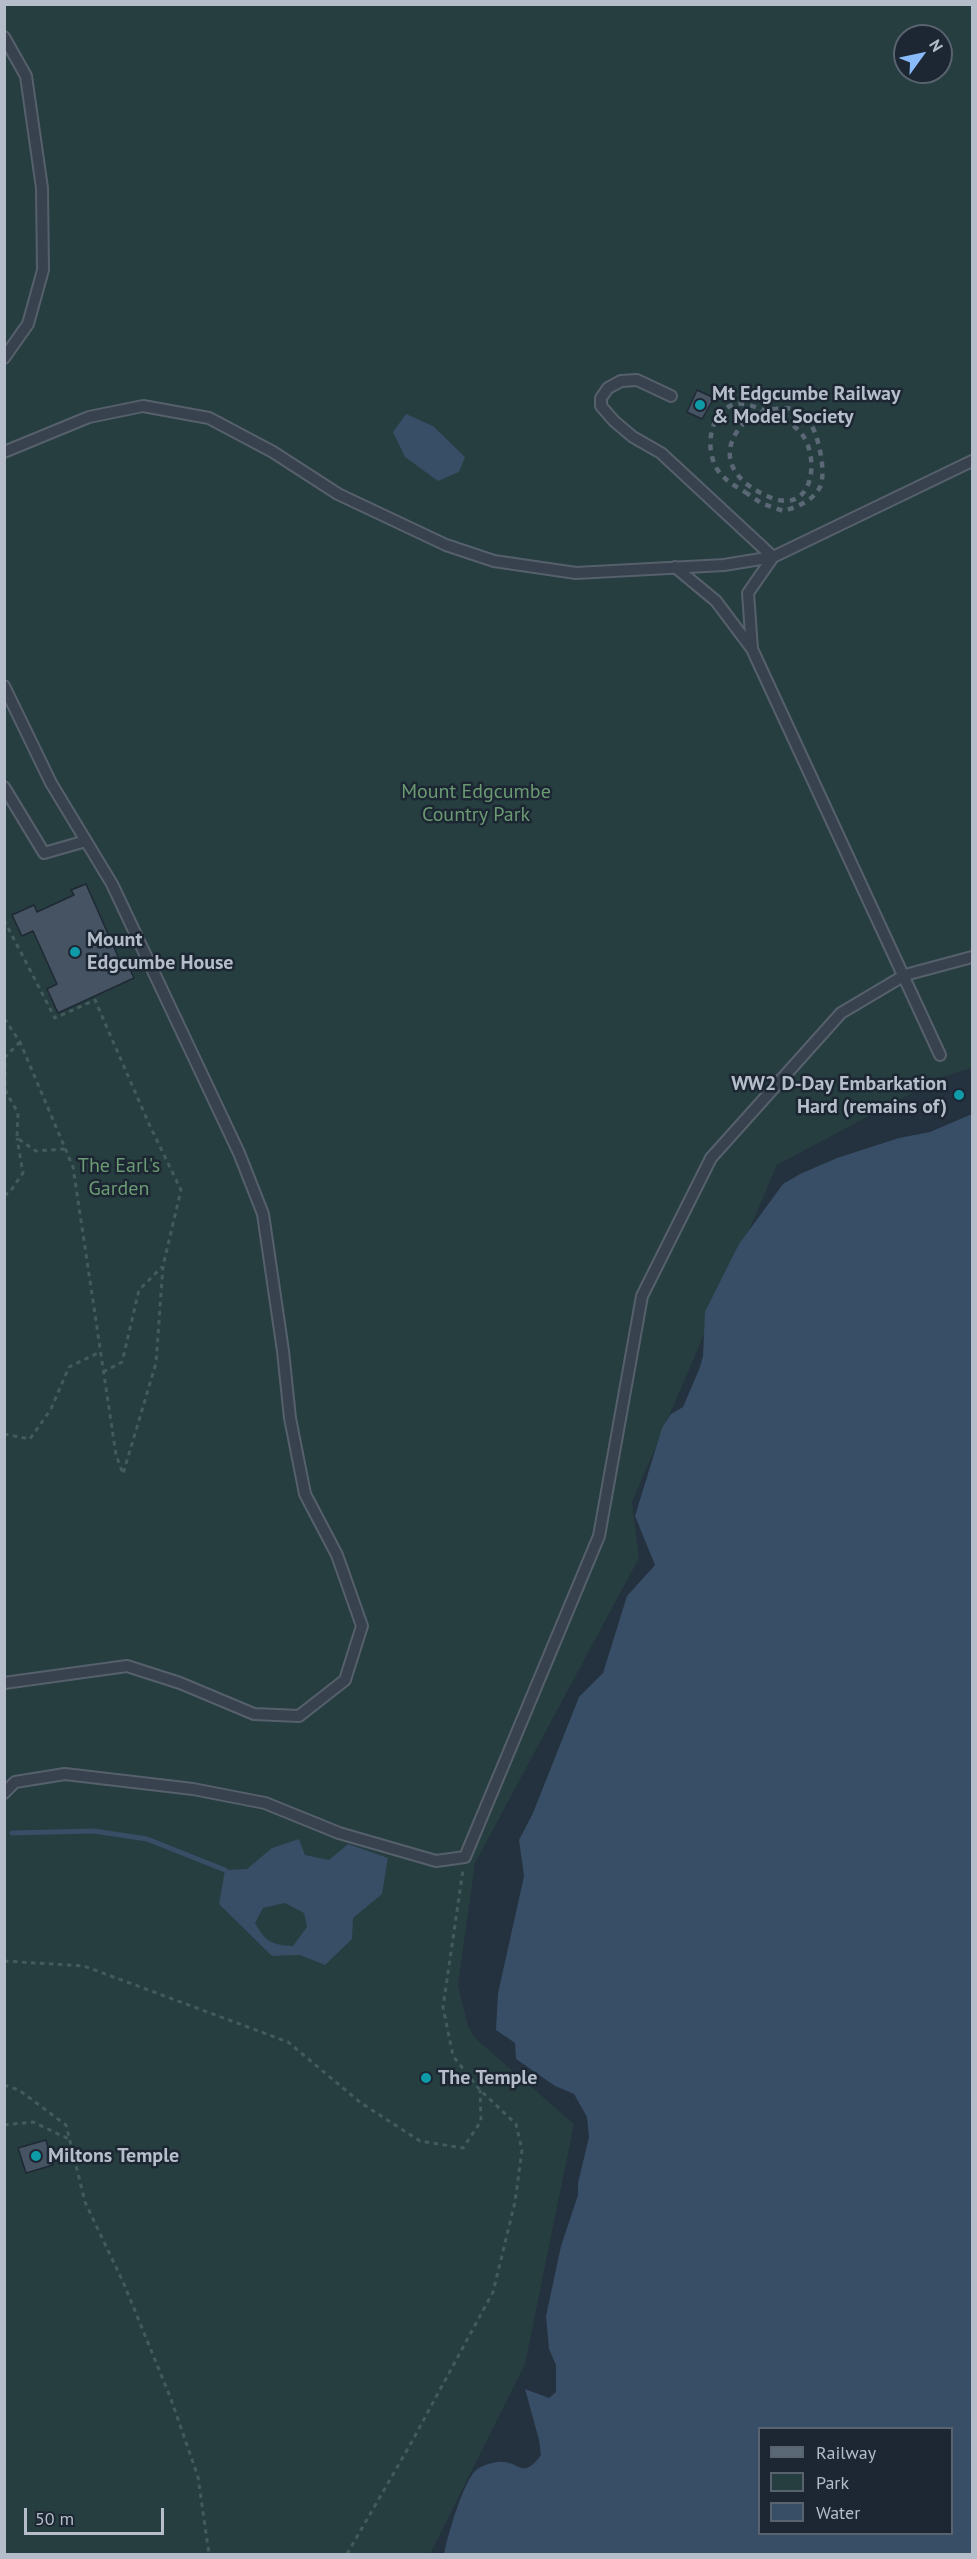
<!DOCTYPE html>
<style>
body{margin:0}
#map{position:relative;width:977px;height:2559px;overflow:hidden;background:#24313e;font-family:"PT Sans",sans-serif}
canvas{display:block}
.frame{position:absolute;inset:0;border:6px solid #b4bdc9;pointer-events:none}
.legend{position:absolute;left:758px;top:2427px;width:195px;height:108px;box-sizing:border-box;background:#1d2733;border:2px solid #59636f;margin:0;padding:8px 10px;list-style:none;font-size:18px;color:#b4bdc9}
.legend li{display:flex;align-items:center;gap:12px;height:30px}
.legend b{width:30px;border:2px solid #59636f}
.north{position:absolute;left:893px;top:24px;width:60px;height:60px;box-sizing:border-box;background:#1d2733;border:2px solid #59636f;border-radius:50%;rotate:57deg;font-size:16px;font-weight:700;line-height:24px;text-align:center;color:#b4bdc9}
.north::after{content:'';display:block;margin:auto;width:21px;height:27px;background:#89baf9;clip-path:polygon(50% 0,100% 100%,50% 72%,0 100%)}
.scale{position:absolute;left:24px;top:2508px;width:140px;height:27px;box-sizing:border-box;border:3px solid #b4bdc9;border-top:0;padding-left:8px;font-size:18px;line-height:21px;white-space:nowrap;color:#b4bdc9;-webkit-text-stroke:4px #1d2733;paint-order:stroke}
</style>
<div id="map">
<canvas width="977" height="2559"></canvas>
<div class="frame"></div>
<ul class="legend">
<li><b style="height:8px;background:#5a6775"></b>Railway</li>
<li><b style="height:16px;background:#263e3f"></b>Park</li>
<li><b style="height:16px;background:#384d66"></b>Water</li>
</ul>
<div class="north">N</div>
<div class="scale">50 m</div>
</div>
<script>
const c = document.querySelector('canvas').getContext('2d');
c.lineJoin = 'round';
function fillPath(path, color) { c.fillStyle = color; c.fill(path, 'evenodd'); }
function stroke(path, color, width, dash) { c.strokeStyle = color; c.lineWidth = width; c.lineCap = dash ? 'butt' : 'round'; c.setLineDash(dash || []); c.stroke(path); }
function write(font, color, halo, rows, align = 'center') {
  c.font = font + ' "PT Sans",sans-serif'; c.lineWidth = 5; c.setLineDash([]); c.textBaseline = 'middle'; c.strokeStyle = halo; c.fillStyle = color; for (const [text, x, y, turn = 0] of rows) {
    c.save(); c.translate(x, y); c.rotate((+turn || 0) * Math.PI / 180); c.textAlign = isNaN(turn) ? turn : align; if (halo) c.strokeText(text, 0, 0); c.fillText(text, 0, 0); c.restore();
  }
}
fillPath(new Path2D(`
 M5 5H972V1068L942 1077 777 1165 632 1502 639 1558 475 1863 458 1985 468 2026 475 2038 574 2124 525 2364 430 2554H5ZM905 36H941V72H905Z`), '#263e3f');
fillPath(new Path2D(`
 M406 414 433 426 465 457 459 472 438 481 405 457 393 432Z
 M972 1114V2554H444C448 2534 462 2486 475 2471 480 2466 490 2463 497 2462 520 2459 521 2482 541 2455L539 2440 525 2389 549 2398 556 2392V2365L549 2349 546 2316 561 2246 578 2195V2183L589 2137 587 2117 574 2094 555 2086 516 2059 515 2043 496 2030 498 1993 524 1876 519 1840 533 1813 579 1697 603 1673 627 1596 655 1565 635 1516 662 1428 671 1414 683 1407 700 1367 703 1356 705 1312 739 1244 783 1184 800 1174 837 1158 899 1138 930 1132ZM760 2428H952V2534H760Z
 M299 1839 305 1855 329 1860 348 1844 388 1858 382 1894 353 1918 352 1939 325 1965 300 1955 272 1956 219 1904 225 1870 247 1869 272 1848ZM285 1903 304 1913 307 1927 293 1946C271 1945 265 1941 255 1923L263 1908Z`), '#384d66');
stroke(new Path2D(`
 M12 1833 94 1831 147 1839 225 1870`), '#384d66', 5);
const building = new Path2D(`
 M697 390 714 398 702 419 687 412Z
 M86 884 120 961 125 959 134 978 58 1013 47 989 57 984 33 931 22 936 12 915 34 905 37 912 74 895 71 890Z
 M46 2140 53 2165 26 2173 18 2148Z`);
fillPath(building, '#455362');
stroke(building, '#1f2935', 1.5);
const service = new Path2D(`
 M4 37 26 76 42 188 43 270 28 324 4 358
 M671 396 637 380 621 381 608 388 601 398V406L614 421 633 437 661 453 773 557
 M4 452 89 417 143 406 209 418 273 452 338 494 446 545 494 561 576 573 724 565 773 557 972 461
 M675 567 716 601 752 649 748 593 773 557
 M752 649 940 1055
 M4 686 51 783 112 884 239 1153 263 1214 283 1351 290 1418 305 1494 337 1555 362 1626 345 1680 299 1716 254 1714 180 1683 127 1666 4 1683
 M4 787 44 853 86 841
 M4 1793 15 1782 65 1774 193 1789 265 1803 339 1833 436 1861 465 1857 599 1536 642 1296 711 1158 841 1013 905 975 972 957`);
stroke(service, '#56606c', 14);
stroke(new Path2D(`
 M4 920 55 1018 95 1000 149 1124 181 1190 163 1266 156 1363 123 1474 116 1455 73 1167 20 1042 4 1018
 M20 1042 5 1057V1090L18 1113 17 1138 36 1151 65 1149
 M4 1195 9 1193 23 1173 17 1138
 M103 1372 122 1362 139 1290 162 1267
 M4 1434 30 1439 51 1409 69 1367 100 1352
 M4 1961 84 1966 288 2042 361 2103 420 2141 463 2148 481 2121 480 2090
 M4 2085 19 2090 66 2125 85 2202 124 2284 171 2399 198 2477 209 2554
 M4 2125 33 2122 69 2139
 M347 2554 410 2445 493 2292 515 2202 522 2150 516 2124 480 2090 453 2056 443 2007 463 1870`), '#445b5c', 3, [4.5, 4.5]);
stroke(service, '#38424e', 10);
stroke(new Path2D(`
 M745 492 761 503 783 511C797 507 813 501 820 487 827 472 818 431 807 418 797 406 783 407 769 410 758 413 750 415 742 425 713 459 740 487 775 499 814 512 820 456 801 433 793 423 775 414 763 410 753 406 741 401 732 405 709 415 705 449 717 469 724 480 734 485 745 492`), '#5a6775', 4.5, [6, 6]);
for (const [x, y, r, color] of [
 [700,405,6,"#0f9aa8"],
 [75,952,6,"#0f9aa8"],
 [959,1095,6,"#0f9aa8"],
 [426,2078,6,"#0f9aa8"],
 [36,2156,6,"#0f9aa8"]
]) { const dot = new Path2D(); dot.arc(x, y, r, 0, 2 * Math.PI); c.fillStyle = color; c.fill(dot); stroke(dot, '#1d2733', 2); }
write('bold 20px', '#b4bdc9', '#1d2733', [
 ["Mt Edgcumbe Railway",712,394],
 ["& Model Society",712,417],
 ["Mount",87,940],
 ["Edgcumbe House",87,963],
 ["WW2 D-Day Embarkation",947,1084,"right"],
 ["Hard (remains of)",947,1107,"right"],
 ["The Temple",438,2078],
 ["Miltons Temple",48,2156]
], 'left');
write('20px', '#6b9b73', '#1d2733', [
 ["Mount Edgcumbe",476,792],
 ["Country Park",476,815],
 ["The Earl's",119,1166],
 ["Garden",119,1189]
]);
</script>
